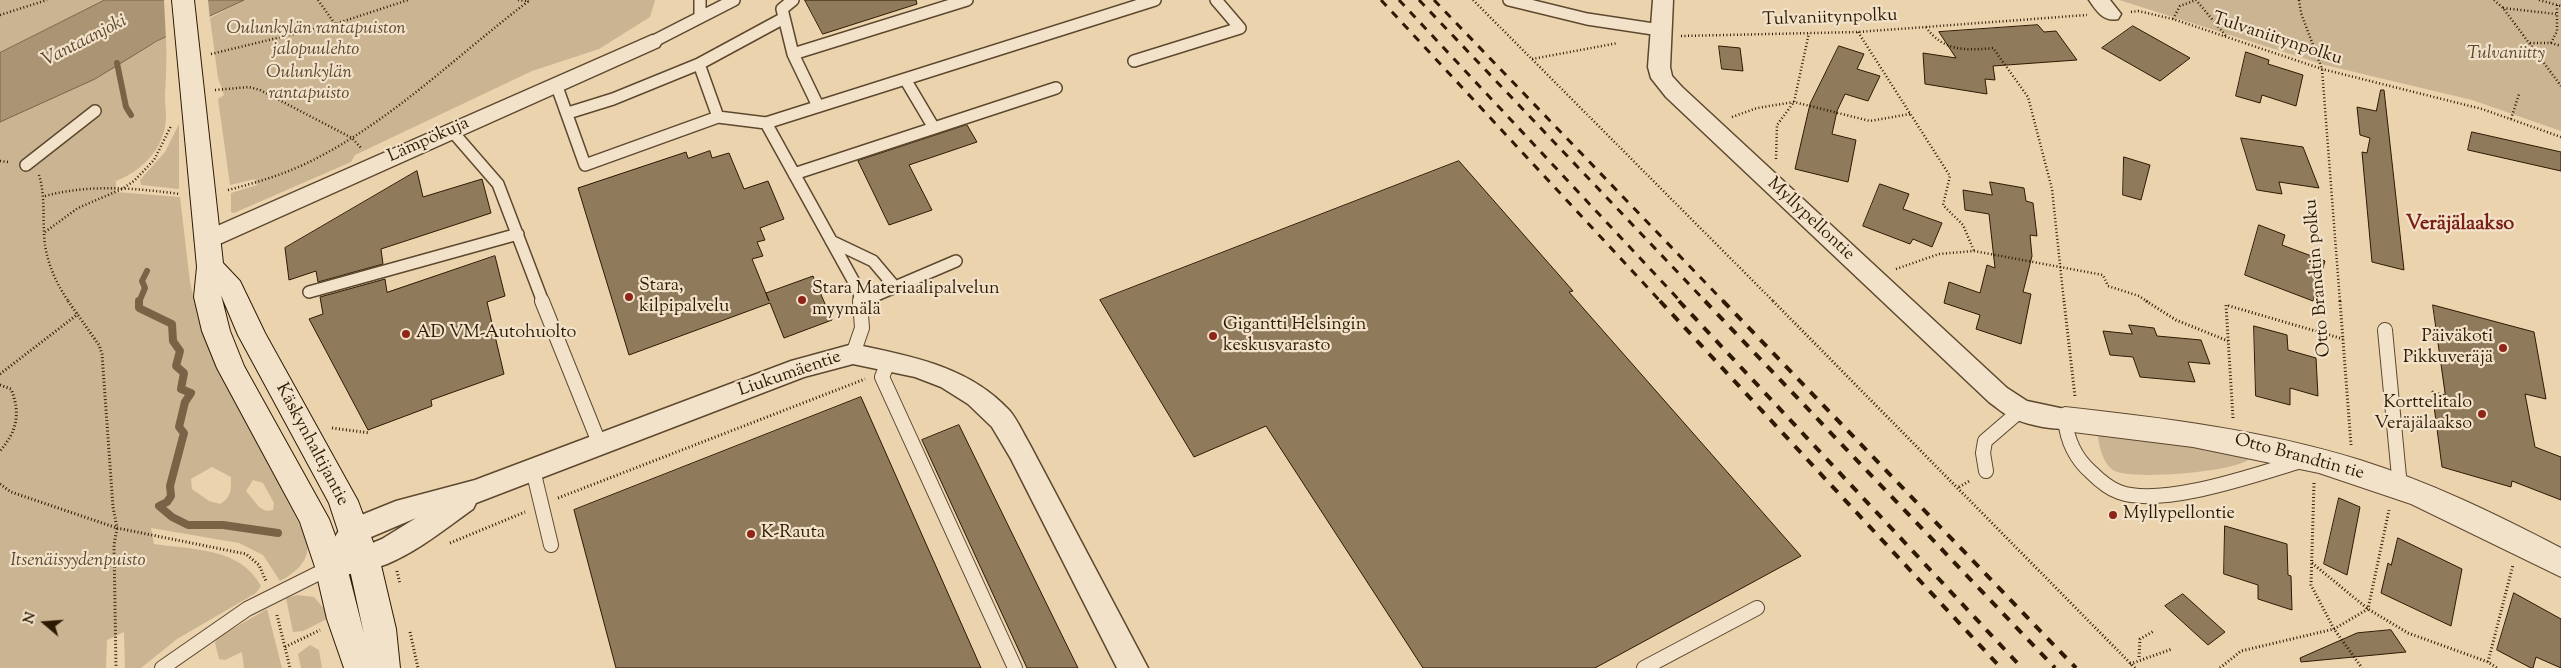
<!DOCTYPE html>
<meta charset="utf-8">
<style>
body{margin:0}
#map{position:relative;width:2561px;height:668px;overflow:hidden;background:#ebd3ae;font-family:"Sorts Mill Goudy",serif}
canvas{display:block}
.north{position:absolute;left:20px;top:598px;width:50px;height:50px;-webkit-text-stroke:4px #f2e2ca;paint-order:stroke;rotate:288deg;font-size:14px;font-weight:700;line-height:20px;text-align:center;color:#2e1a03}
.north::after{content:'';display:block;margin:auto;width:18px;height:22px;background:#2e1a03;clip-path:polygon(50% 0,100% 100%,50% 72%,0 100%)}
</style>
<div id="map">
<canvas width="2561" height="668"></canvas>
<div class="north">N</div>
</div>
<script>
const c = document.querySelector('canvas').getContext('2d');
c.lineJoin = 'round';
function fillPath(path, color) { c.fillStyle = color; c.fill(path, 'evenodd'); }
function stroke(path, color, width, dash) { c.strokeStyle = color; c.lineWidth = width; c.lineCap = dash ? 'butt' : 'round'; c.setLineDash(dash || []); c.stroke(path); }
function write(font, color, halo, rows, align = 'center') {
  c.font = font + ' "Sorts Mill Goudy",serif'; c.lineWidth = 4.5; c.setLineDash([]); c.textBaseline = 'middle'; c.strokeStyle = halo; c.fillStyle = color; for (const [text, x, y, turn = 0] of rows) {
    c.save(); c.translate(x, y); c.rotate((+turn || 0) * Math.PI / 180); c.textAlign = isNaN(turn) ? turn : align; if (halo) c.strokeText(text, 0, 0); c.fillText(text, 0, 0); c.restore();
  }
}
fillPath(new Path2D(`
 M0 0H105L0 53Z
 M244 0H655L650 17 599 49 532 71 355 155 351 162 234 213 231 212V193L257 185 255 179 230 185 218 99 224 95 218 78 210 18Z
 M2119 0H2561V131L2472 100 2325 65Z
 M166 37C167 57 166 76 165 95 165 103 166 111 166 118 165 148 142 171 116 181V192L180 197 190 282 198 317 214 359 306 537C313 558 297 572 280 581L263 555 239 543 151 528 154 544C193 550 240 547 261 586L256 593 177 639 141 668H125L124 632 107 640 106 668H0V122L95 79 105 71ZM212 467 231 477C231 489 232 497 220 504L209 501 192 489 191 479ZM253 480 263 483 274 503 273 510 266 511 259 507 246 491Z
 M179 124V189L141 185 140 180 165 152Z
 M2100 433 2180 441 2248 456 2249 459C2236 472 2128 481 2113 470 2103 463 2099 447 2098 436Z
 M297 595 314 597 331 617 303 631 293 632 286 598Z
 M267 609 282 668H244L242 652 225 660 219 659 215 643 217 638Z
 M310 645 319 650 322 668H301L298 654Z`), '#cbb491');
const water = new Path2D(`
 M105 0H244L157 41 95 79 0 122V53Z`);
fillPath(water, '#ab9474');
stroke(water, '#796347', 1);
fillPath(new Path2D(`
 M164 0H208L210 20 166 40Z`), '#ebd3ae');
stroke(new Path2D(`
 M117 63 126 107 131 115
 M139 302 145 288 142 281 147 271`), '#796347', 6);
stroke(new Path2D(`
 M139 301V308L172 324 173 341 180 351 176 366 184 373 181 389 191 393 185 402 179 427 184 433 170 486 171 496 167 502 159 506 172 517 188 525H223L278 533`), '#796347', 8);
const building = new Path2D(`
 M805 0H916L917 4 823 34Z
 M2038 25 2044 32 2056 31 2077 60 1993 66 1995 80 1985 79 1987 94 1925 84 1923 53 1956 58 1939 32Z
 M2133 26 2190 58 2160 81 2102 48Z
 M1719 46 1740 48 1743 71 1722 69Z
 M1839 46 1864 54 1857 69 1880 76 1868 101 1845 94 1837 111 1832 134 1856 140 1848 182 1795 169 1810 104Z
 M2246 52 2269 60 2268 64 2303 75 2296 106 2262 95 2260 103 2236 96Z
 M2381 90H2384L2404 270 2372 262 2362 152 2367 153 2370 138 2360 135 2357 107 2376 111Z
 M967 125 977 142 909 165 932 210 889 225 858 161Z
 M2472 132 2561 152V171L2468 150Z
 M2241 138 2303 147 2319 188 2279 182 2282 194 2257 190Z
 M710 151 712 158 729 153 744 189 768 181 784 219 760 228 765 240 757 242 763 256 752 259 769 301 766 293 813 276 832 320 784 338 770 303 629 355 578 188 686 152 688 158Z
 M2124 157 2150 165 2141 200 2123 195Z
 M1459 161 1573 291 1569 292 1801 556 1595 668H1423L1266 426 1194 457 1100 300Z
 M417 171 423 197 482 179 491 213 381 249 383 264 318 282 316 271 289 280 285 248Z
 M1990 182 2024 188 2026 201 2033 203 2037 236 2030 235 2032 256 2023 292 2031 294 2021 344 1976 329 1980 315 1944 303 1949 282 1980 293 1987 265 1995 268 1989 214 1965 210 1963 190 1992 195Z
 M1880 184 1909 194 1903 209 1942 223 1932 247 1913 239 1910 244 1863 226Z
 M2259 225 2285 235 2282 245 2325 261 2313 301 2245 275Z
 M495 256 505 296 487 302 504 374 431 400 432 406 368 430 309 319 323 314 320 297 385 279 387 292Z
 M2433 305 2534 332 2546 399 2525 394 2535 447 2561 457V500L2512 481 2511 487 2442 467 2432 391 2445 395Z
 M2129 325 2154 328 2157 336 2201 340 2210 364 2188 362 2195 382 2140 377 2133 357 2110 355 2103 331 2132 334Z
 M2254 326 2287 335 2288 350 2316 358 2318 396 2290 388V405L2256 396Z
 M861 397 981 668H616L574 510Z
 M959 425 1078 668H1027L922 440Z
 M2339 498 2360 507 2347 575 2324 564Z
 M2225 526 2287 544 2288 575 2291 576 2292 610 2258 599V585L2224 574Z
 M2398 538 2462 569 2451 626 2381 593 2388 563 2391 565Z
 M2514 593 2561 619V668L2536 657 2533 668H2531L2497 650Z
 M2183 594 2225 632 2208 645 2165 606Z
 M2391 630 2406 652 2301 662 2300 658 2357 633Z`);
fillPath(building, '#907a5c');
stroke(building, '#2e1a03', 1);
const serviceFar1 = new Path2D(`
 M700 0V16
 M793 0 782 9 793 54 818 106
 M1509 0 1587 19 1660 30
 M652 42 734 0
 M793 54 967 0
 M1134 61 1240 28 1216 0
 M699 64 718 117
 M905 79 934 128
 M556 84 585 165 718 117 766 123 1155 0
 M568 113 613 99 699 64 784 18
 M766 123 859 291 860 302
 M452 131 498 184 543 302
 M26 165 95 111
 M794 174 1056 88
 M831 241 873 261 895 287
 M309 292 518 234
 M860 302 956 261`);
const service = new Path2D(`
 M542 301 600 445
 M860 302 863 301
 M2385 330 2400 487
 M853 354 862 328 860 301
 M889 360 882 377 1015 668
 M2065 419C2067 440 2075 458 2091 472 2099 480 2108 488 2119 492 2162 508 2257 474 2301 461
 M533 470 551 545
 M1986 471 1983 453 1985 441 2021 410
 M162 668 247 609 331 567
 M1644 668 1757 608`);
const minor = new Path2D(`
 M1653 0H1673L1670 67 1672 76 1682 87 2007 388 2027 401 2074 411 2078 419 2074 427C2058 432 2028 425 2012 418 2004 414 1996 407 1989 402L1666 97 1651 78 1648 67Z
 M2089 0H2110L2121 14 2118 19C2104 22 2097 12 2089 0Z
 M652 35 659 37 662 42 659 47 215 246 207 249 199 246 195 240 199 234Z
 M853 344C910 356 968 366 1009 410 1017 419 1023 433 1029 443L1148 668H1117L1011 459 992 427 968 404 941 387 915 377 853 364 804 377 476 503 473 509C445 529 418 551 387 564 368 571 348 573 331 580L321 576 317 567 344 522 396 501 475 480 791 361ZM416 518 382 539 358 549 364 540Z`);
const tertiary = new Path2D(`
 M2065 407C2164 418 2264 430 2360 460 2430 482 2496 514 2561 548V577L2411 504 2319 473 2193 447 2065 431 2055 427 2051 419 2055 411Z`);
const secondary = new Path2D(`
 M172 0H194L223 263 240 281 265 333 358 501 380 561 396 629 400 668H344L327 619 315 567 300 522 217 368 202 331 194 297 197 267ZM221 295 238 335 329 503 348 561 364 634 347 567 329 519 244 366 230 331Z`);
stroke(serviceFar1, '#5d482e', 14);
stroke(service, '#5d482e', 16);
stroke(minor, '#5d482e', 3);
stroke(tertiary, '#5d482e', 2);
stroke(secondary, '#2e1a03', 2);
stroke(new Path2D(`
 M318 0 335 24
 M518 0 529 1
 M1473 0 1774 302
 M2299 0 2301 13 2322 69 2340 302
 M2494 0 2503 8 2561 86
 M2539 0 2561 6
 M2503 8 2556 14
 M2131 12 2138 11 2173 19 2322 69 2482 109 2561 137
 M0 15 47 0
 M2173 19 2180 6 2196 0 2226 36
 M1926 27C1942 51 1966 51 1993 48L2028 97 2052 189 2064 302
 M1858 32 1950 176 1943 205 1963 225 1974 251
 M1681 36 1858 32 2087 15
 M2530 43H2551L2561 46
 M2551 43 2557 31V5
 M211 54 335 24 408 0
 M1532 59 1618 43
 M215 90 249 87 260 90 352 138 362 149
 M1732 117 1757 108 1794 102 1870 121 1910 114
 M2511 119 2519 94
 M1776 159 1777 125 1794 102 1809 33
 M0 161 9 162
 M39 175C46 198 42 221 45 245 48 265 57 285 69 302
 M228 190C255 183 282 175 307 163 390 123 457 55 530 0
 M45 196C90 184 134 188 180 194
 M45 232 78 208 122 189 134 181 154 160 171 126
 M1896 269 1939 254 1974 251 2103 275 2108 286 2139 296 2148 302`), '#2e1a03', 2.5, [1, 2.5]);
stroke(new Path2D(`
 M68 301 99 345 102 354 113 507 117 528 246 554 259 565 266 581
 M1773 301 2135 668
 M2064 301 2075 397
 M2146 301 2176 320 2228 341
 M2340 301 2351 445
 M0 374 78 314
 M0 385 11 389C21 414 17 431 0 451
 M2233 418 2226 305 2343 339
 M332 428 370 433
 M2314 483 2311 585 2334 629 2362 668
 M0 484 11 492 117 528 114 545 116 668
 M1959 487 1971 480
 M558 498 865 379
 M450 543 525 512
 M2312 563 2368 609 2408 633 2488 662 2497 668
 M397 571 400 584
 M277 615 290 668
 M410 632 418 668
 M285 647 320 630
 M2139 657 2140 639 2154 631
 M2488 662 2513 565
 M2130 664 2172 649
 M2220 668 2241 651 2334 629 2368 609 2389 510`), '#2e1a03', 3, [1, 2.5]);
stroke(serviceFar1, '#f2e2ca', 11);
stroke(service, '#f2e2ca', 14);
fillPath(minor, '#f2e2ca');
fillPath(tertiary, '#f2e2ca');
fillPath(secondary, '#f2e2ca');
stroke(new Path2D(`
 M1381 0 1661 302
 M1399 0 1681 302
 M1419 0 1706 302
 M1434 0 1724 302`), '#2e1a03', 3, [8, 8]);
stroke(new Path2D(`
 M1660 301 2001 668
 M1679 301 2022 668
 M1705 301 2055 668
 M1723 301 2076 668`), '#2e1a03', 4, [9, 9]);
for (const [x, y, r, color] of [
 [629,297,5,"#8f2418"],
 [802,300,5,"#8f2418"],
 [406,334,5,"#8f2418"],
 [1213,336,5,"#8f2418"],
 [2503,348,5,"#8f2418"],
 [2482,414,5,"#8f2418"],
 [2113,515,5,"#8f2418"],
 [751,534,5,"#8f2418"]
]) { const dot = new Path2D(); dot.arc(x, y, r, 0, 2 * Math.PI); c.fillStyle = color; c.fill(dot); stroke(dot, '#f2e2ca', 2); }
write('18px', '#2e1a03', '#f2e2ca', [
 ["Tulvaniitynpolku",1830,19,-2],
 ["Tulvaniitynpolku",2277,40,18],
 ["Lämpökuja",429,141,-24],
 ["Myllypellontie",1810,220,43],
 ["Otto Brandtin polku",2319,278,-95],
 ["Liukumäentie",790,375,-19],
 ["Käskynhaltijantie",311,445,62],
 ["Otto Brandtin tie",2299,458,15]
]);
write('italic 18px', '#5d482e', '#f2e2ca', [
 ["Oulunkylän rantapuiston",316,30],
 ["jalopuulehto",316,51],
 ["Tulvaniitty",2506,55],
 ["Oulunkylän",309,74],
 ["rantapuisto",309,95],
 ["Itsenäisyydenpuisto",78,562]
]);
write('18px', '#2e1a03', '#f2e2ca', [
 ["Stara,",639,287],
 ["kilpipalvelu",639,308],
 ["Stara Materiaalipalvelun",812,290],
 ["myymälä",812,311],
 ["Gigantti Helsingin",1223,326],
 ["keskusvarasto",1223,347],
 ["AD VM-Autohuolto",416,334],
 ["Päiväkoti",2493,338,"right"],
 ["Pikkuveräjä",2493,359,"right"],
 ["Korttelitalo",2472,404,"right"],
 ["Veräjälaakso",2472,425,"right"],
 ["Myllypellontie",2123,515],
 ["K-Rauta",761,534]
], 'left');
write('italic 19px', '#5a452b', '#f2e2ca', [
 ["Vantaanjoki",85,42,-27]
]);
write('bold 20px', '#7a1f14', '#f2e2ca', [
 ["Veräjälaakso",2460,226]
]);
</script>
